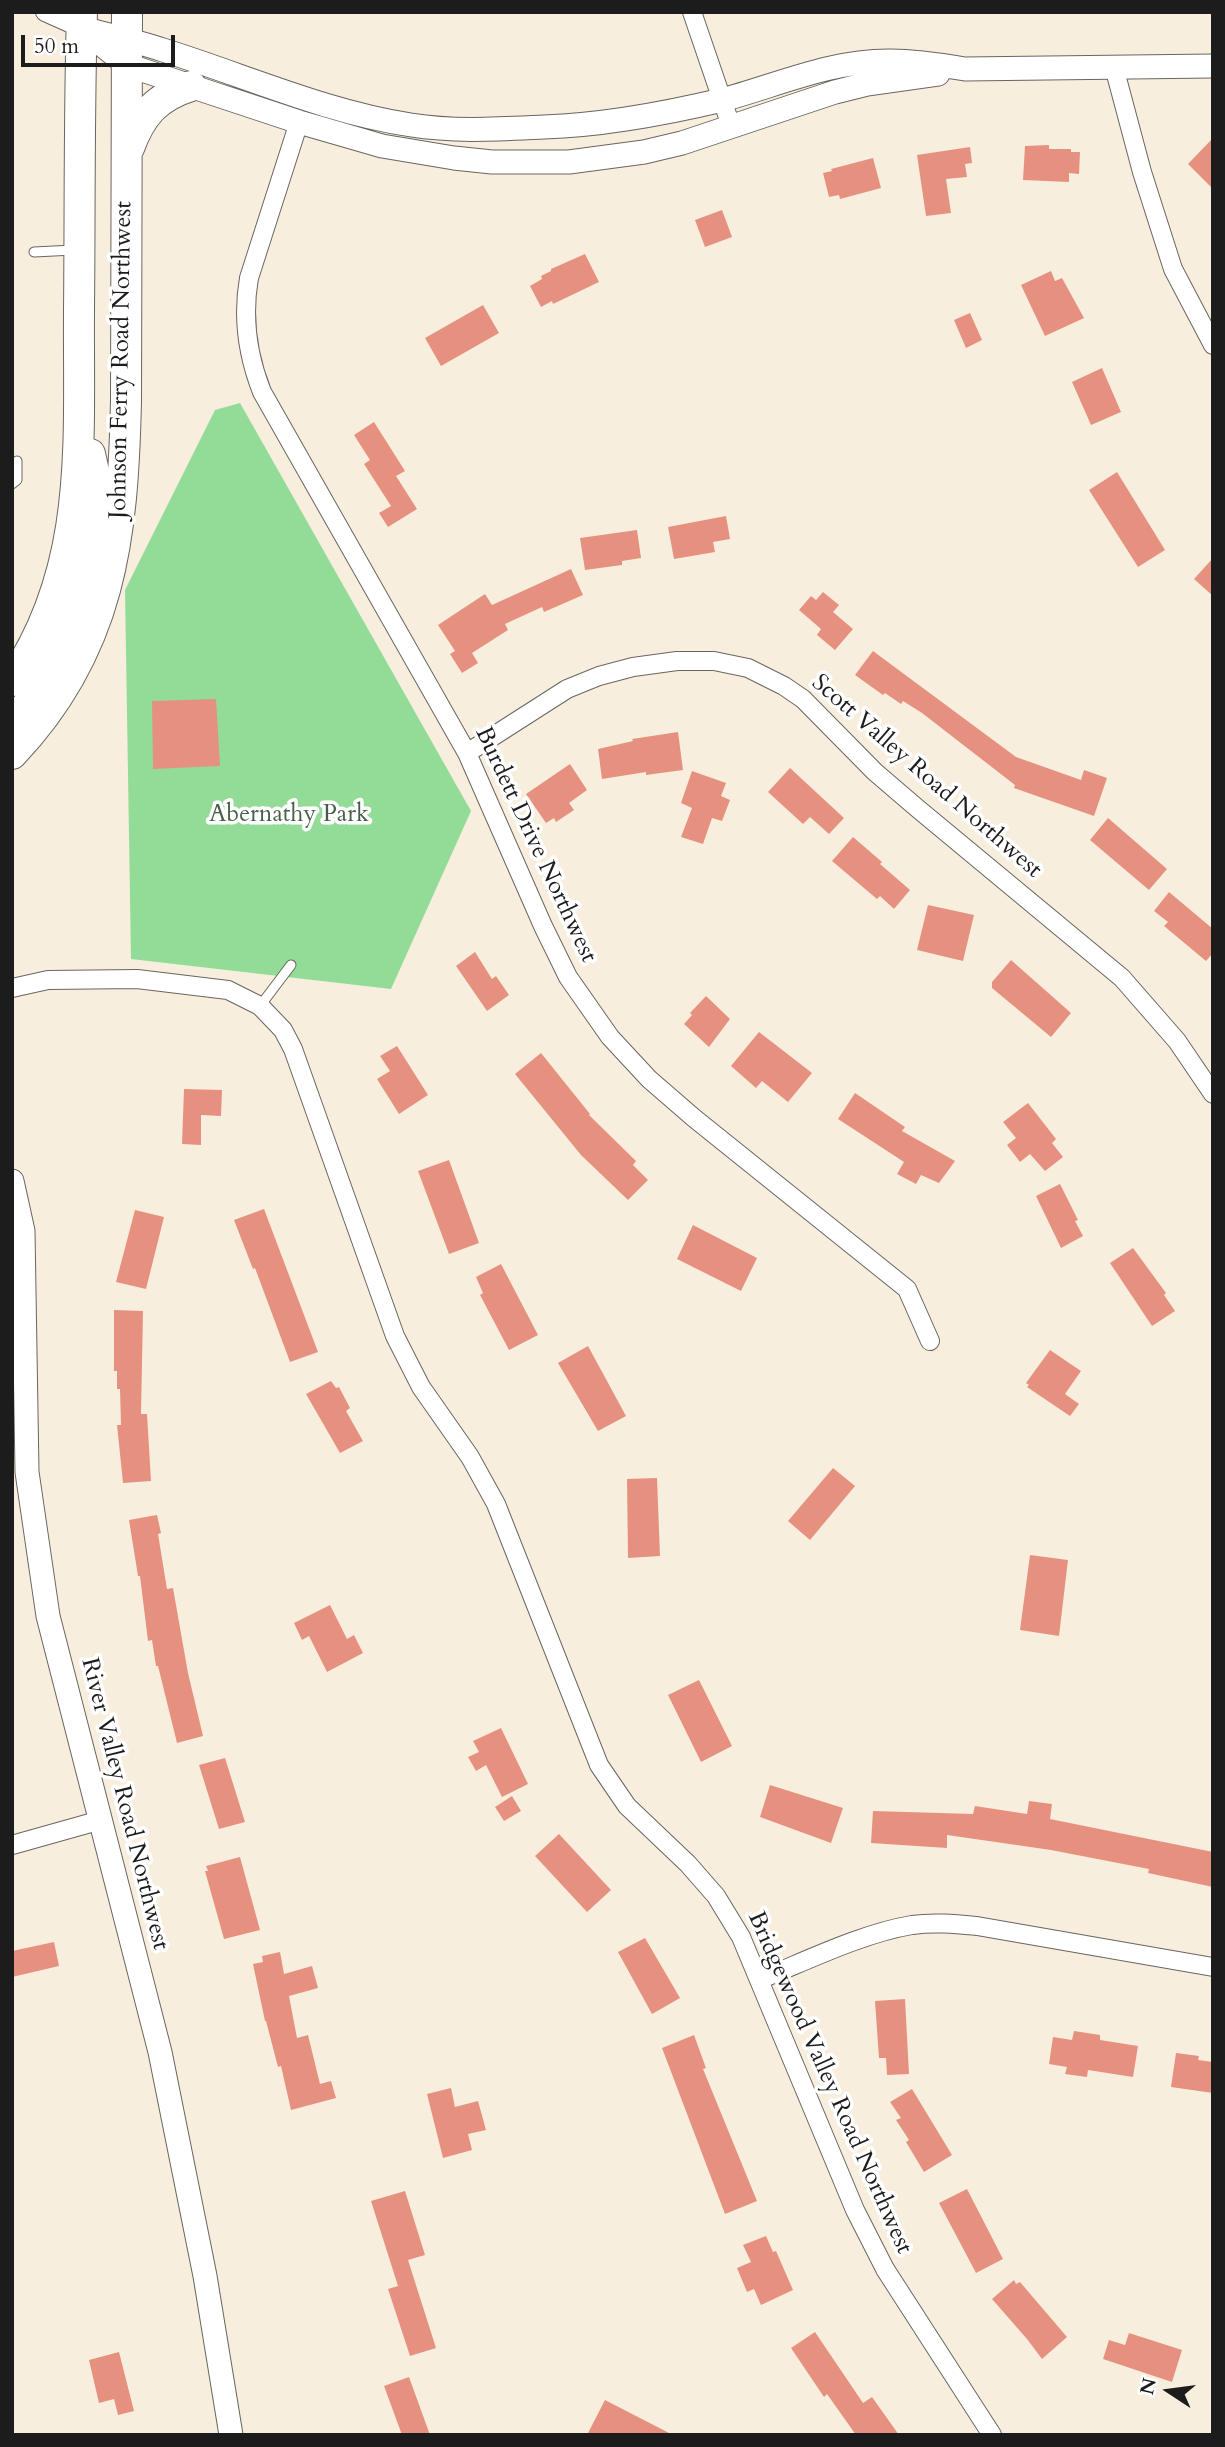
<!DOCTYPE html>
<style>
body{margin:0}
#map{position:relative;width:1225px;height:2447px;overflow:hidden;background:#f8eedd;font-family:Cardo,serif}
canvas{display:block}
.frame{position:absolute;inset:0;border:14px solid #1c1c1c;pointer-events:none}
.north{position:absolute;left:1134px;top:2356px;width:70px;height:70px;-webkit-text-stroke:5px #fff;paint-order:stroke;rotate:283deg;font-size:19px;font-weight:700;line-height:28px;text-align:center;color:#1c1c1c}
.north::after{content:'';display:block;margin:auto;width:24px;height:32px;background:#1c1c1c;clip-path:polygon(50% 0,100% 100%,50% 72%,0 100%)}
.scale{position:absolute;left:21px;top:35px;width:154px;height:32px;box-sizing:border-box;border:4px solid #1c1c1c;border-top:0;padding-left:9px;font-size:21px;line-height:24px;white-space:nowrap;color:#1c1c1c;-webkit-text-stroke:5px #fff;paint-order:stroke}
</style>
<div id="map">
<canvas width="1225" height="2447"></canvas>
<div class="frame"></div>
<div class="north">N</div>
<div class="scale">50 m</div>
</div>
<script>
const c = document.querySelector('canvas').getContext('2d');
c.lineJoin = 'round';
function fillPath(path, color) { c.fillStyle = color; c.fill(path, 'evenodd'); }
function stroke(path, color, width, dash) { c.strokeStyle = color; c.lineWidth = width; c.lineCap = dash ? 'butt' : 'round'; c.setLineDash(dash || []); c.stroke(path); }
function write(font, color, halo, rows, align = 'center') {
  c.font = font + ' Cardo,serif'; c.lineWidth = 7; c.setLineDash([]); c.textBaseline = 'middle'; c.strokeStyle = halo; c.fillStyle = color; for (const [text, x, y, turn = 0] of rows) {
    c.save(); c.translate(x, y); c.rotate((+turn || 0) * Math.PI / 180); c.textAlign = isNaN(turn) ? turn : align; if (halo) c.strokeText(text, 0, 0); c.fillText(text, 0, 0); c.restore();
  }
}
fillPath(new Path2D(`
 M240 403 471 811 391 989 131 959 125 590 215 410Z`), '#93dc97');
fillPath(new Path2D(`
 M1213 138V189L1188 164Z
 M1049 145V149H1071V152H1080L1079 174 1069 173V182L1023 180 1025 146Z
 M970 147 972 163 965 164 967 177 946 179 951 213 926 216 917 155Z
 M873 158 881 188 840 199 839 195 829 197 823 173 832 171 831 169Z
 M722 210 732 237 705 247 695 220Z
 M585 254 599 282 553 304 552 301 541 307 530 286 542 279 541 276 551 271V269Z
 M1051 271 1055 281 1062 278 1084 318 1045 336 1021 285Z
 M483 305 499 333 441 366 425 338Z
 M970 313 982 340 966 348 954 320Z
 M1102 368 1121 412 1091 425 1072 382Z
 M374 422 405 471 396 476 417 509 388 527 379 513 391 506 364 464 370 460 354 435Z
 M1117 472 1165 550 1138 567 1089 490Z
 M726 516 730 539 713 542 715 552 674 559 668 527Z
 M637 530 641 558 622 561V565L585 570 580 538Z
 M1213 558V596L1194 579Z
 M571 569 583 595 544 612 542 607 505 624 508 630 472 653 478 663 462 673 450 654 455 651 438 625 485 594 492 605Z
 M823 592 839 605 833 612 853 629 835 650 817 635 821 629 799 610 811 596 816 600Z
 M873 651 1016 757 1081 780 1084 770 1107 778 1094 816 1014 788 1015 785 922 713 903 701 901 704 885 693 883 695 855 675Z
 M216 699 220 766 153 769 152 701Z
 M678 732 683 770 646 775V772L602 779 598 749 633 741 632 739Z
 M570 764 587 790 569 803 574 810 556 822 554 818 546 823 526 794Z
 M790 768 844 818 829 834 810 817 803 824 768 792Z
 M692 771 726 783 721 796 730 800 722 821 712 818 703 844 681 837 692 808 681 803Z
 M1108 818 1167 869 1149 890 1090 840Z
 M853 837 882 862 880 864 910 890 894 909 880 896 877 899 832 861Z
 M1169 892 1213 929V953L1206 961 1164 926 1168 922 1154 911Z
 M928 905 974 915 963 961 917 950Z
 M475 952 492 979 496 976 509 995 487 1011 456 966Z
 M1011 960 1071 1013 1051 1037 992 988V982Z
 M706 996 730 1019 709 1047 684 1024 692 1015 690 1013Z
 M759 1032 812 1073 788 1102 762 1081 756 1088 731 1066Z
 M397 1046 428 1095 399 1114 377 1079 390 1071 380 1056Z
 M541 1053 590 1114 589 1115 636 1161 633 1165 648 1180 628 1200 581 1155 515 1074Z
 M184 1089 222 1090 221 1116 201 1115V1145L182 1144Z
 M855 1093 905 1127 902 1131 955 1161 939 1183 921 1175 916 1184 897 1174 904 1162 838 1119Z
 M1028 1103 1056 1139 1052 1143 1063 1157 1045 1171 1030 1154 1020 1162 1007 1145 1016 1138 1003 1122Z
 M449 1160 479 1243 449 1254 418 1171Z
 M1060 1184 1078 1220 1075 1221 1083 1236 1061 1248 1036 1196Z
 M264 1209 318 1352 290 1362 255 1268 253 1269 234 1220Z
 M135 1210 164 1217 146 1289 116 1282Z
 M693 1225 757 1258 741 1291 677 1259Z
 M1133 1248 1166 1293 1164 1295 1175 1311 1152 1326 1110 1263Z
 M501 1264 538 1335 509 1350 480 1295 483 1293 476 1277Z
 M114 1310 143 1311 141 1414H147L151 1481 123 1483 117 1425H121L120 1389H117V1371H114Z
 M588 1346 626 1416 598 1431 558 1363Z
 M1050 1350 1081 1371 1065 1394 1079 1404 1070 1416 1027 1387 1029 1385 1026 1383Z
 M331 1381 336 1388 339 1387 350 1408 346 1411 363 1441 340 1453 306 1394Z
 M833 1468 855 1486 810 1540 788 1521Z
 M657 1478 660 1556 628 1558 627 1479Z
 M157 1515 161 1533 158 1534 167 1589 173 1588 188 1673 203 1736 177 1743 158 1666H156L152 1640 148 1641 140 1576H138L129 1520Z
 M1030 1555 1068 1560 1059 1636 1020 1630Z
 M330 1605 347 1639 354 1635 363 1653 327 1672 309 1636 302 1640 294 1623Z
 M699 1680 732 1746 701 1762 668 1695Z
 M501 1728 528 1784 502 1797 486 1765 476 1771 468 1757 479 1752 473 1741Z
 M225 1758 245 1822 219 1829 199 1765Z
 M770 1785 843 1808 831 1843 760 1817Z
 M512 1796 521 1811 504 1821 495 1807Z
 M1029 1801 1052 1804 1050 1819 1213 1852V1887L1148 1873 1149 1869 1051 1850 947 1835V1848L871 1843 873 1811 973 1814 975 1806 1027 1814Z
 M559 1834 611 1890 587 1912 535 1856Z
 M240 1857 260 1930 224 1939 205 1871H208L206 1866Z
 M645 1938 680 1998 652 2014 618 1952Z
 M54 1942 59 1966 12 1977V1951Z
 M280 1952 284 1974 312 1966 318 1988 289 1996 297 2038 308 2035 320 2084 331 2081 336 2098 291 2110 281 2066 278 2067 266 2021H265L253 1964 263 1962 262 1956Z
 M905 1999 909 2074 887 2075 886 2058H879L875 2001Z
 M1074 2031 1100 2035V2040L1138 2046 1133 2077 1088 2070 1087 2077 1065 2074 1067 2067 1049 2064 1053 2037 1072 2040Z
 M694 2035 706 2068 703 2069 757 2201 725 2214 662 2048Z
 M1176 2053 1199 2056 1198 2060 1213 2062V2093L1171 2087Z
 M451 2088 455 2107 478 2101 486 2130 468 2134 472 2150 443 2158 427 2094Z
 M912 2089 952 2155 924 2172 906 2142 909 2140 896 2120 901 2118 890 2102Z
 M967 2189 1003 2259 976 2273 939 2203Z
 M405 2191 425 2255 408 2260 436 2348 410 2356 388 2289 398 2286 371 2201Z
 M766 2236 773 2252 776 2251 793 2290 761 2305 754 2289 747 2292 737 2268 751 2262 743 2245Z
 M1014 2280 1016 2284 1020 2282 1067 2337 1042 2359 1027 2339 992 2299Z
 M815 2332 863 2403 872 2397 899 2435H856L827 2394 824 2397 791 2348Z
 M1129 2333 1182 2350 1172 2382 1103 2359 1109 2340 1125 2345Z
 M119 2352 134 2411 118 2415 114 2399 99 2403 89 2360Z
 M409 2377 430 2435H402L384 2386Z
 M605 2400 673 2435H587Z`), '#e69180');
const service = new Path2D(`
 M34 252 74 250
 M12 484 17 480V461
 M260 1006 291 965`);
const minor = new Path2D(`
 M45 12 81 28
 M692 12 731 126
 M1114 67 1142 172 1173 269 1213 345
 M299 122 249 278C242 318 247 354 262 392L467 753 543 926 568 977 610 1037 649 1079 694 1118 907 1289 930 1341
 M467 753 567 689 599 676 633 667 677 661H714L748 668 784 686 803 699 875 772 917 808 1122 978 1177 1041 1213 1094
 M12 988 48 980 137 979 228 990 260 1006 283 1030 293 1049 395 1336 421 1387 470 1457 496 1504 599 1765 627 1806 688 1864 716 1896 741 1937 855 2210 885 2269 992 2435
 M12 1845 101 1820
 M759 1980C806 1961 863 1933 912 1925 934 1922 955 1924 977 1926L1213 1967`);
const tertiary = new Path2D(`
 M81 28C109 35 136 41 163 50 246 76 326 112 411 125 455 132 500 129 544 127 604 125 663 114 722 100 778 85 832 60 891 61 916 61 941 65 965 69L1213 66
 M86 32 127 65 299 122 382 146 454 158 492 162H569L644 152 682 143 835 92 867 84 938 74
 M12 1181 23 1231 27 1472 48 1616 160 2052 205 2276 231 2435`);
const primary = new Path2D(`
 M129 148C141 115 156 97 191 86
 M12 681C90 567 78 442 79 311 80 211 79 112 82 12
 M12 725C73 650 115 551 90 454
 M12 754C111 650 123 538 126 401L127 12`);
stroke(service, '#696660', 11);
stroke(minor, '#696660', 20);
stroke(tertiary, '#696660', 25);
stroke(primary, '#696660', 32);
stroke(service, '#fff', 9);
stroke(minor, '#fff', 18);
stroke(tertiary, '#fff', 23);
stroke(primary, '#fff', 30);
write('24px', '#1c1c1c', '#fff', [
 ["Johnson Ferry Road Northwest",122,360,-89],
 ["Scott Valley Road Northwest",926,777,41],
 ["Burdett Drive Northwest",535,845,65],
 ["River Valley Road Northwest",124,1804,76],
 ["Bridgewood Valley Road Northwest",829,2083,66]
]);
write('24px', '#465f47', '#fff', [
 ["Abernathy Park",289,815]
]);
</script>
